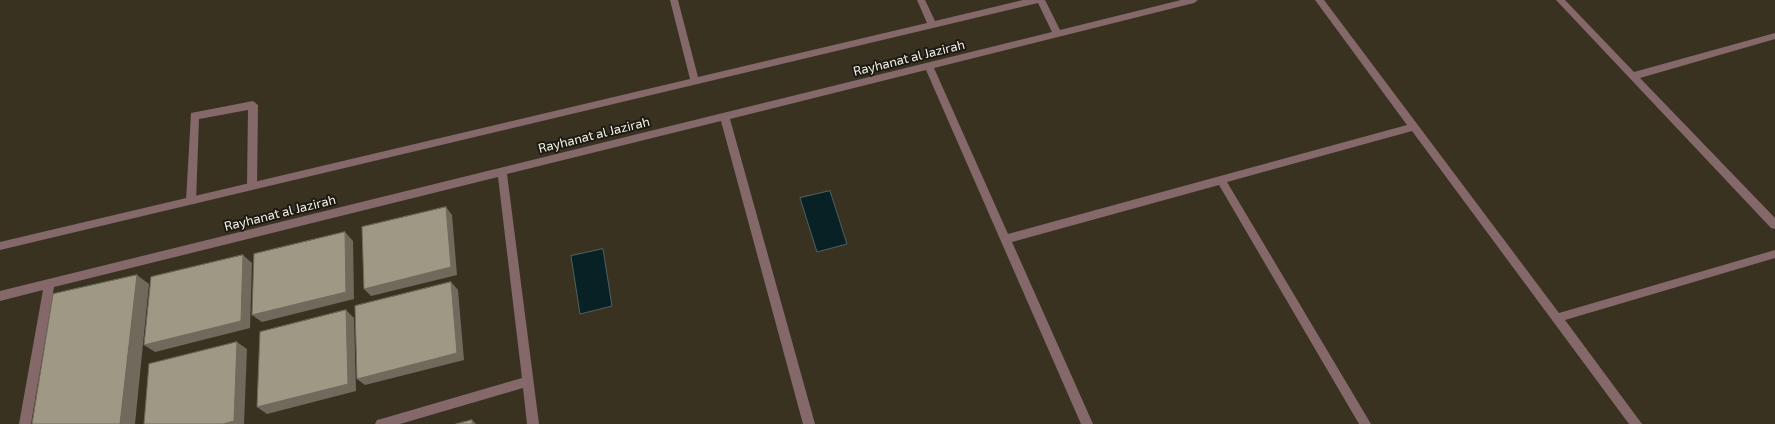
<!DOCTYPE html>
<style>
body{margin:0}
canvas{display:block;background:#393221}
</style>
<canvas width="1775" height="424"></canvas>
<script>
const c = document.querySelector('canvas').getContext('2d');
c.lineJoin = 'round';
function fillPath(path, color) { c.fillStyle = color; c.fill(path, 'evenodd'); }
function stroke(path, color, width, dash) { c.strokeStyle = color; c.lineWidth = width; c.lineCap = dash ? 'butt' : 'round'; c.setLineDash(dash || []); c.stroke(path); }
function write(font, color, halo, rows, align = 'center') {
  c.font = font + ' "Exo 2",sans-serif'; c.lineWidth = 4; c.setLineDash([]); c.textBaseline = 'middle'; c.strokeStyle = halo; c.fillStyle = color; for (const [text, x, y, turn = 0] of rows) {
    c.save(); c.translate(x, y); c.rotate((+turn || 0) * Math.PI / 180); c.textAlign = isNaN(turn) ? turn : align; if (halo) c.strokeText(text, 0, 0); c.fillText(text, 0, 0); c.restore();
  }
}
const water = new Path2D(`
 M830 191 847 244 817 252 800 198Z
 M603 249 612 306 580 314 571 256Z`);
fillPath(water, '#072125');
stroke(water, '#4f6060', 1);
fillPath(new Path2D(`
 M253 101 258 105 257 186 255 189H249L247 186 248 110 199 119 196 201 195 204H187L186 201 191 113Z`), '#84686a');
fillPath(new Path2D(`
 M670 0H678L698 77 927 23 917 0H925L935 21 1023 0H1045L1060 30 1181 0H1198L1194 3 934 68 1008 234 1407 125 1315 0H1324L1559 313 1775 250V258L1565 320 1642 424H1629L1412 131 1227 182 1371 424H1359L1219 185 1012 242 1093 424H1081L926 70 730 119 815 424H803L721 121 507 174 539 424H527L523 388 400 424H375L377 420 381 419 522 378 498 177 54 287 31 424H19L43 290 0 301V291L1052 32 1038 3 0 250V242L690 79Z
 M1556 0H1565L1634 72 1775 33V39L1640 78 1775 218V229L1771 228Z`), '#84686a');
fillPath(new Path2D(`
 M446 207 452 215 457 275 371 296 364 289Z
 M345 232 353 241 354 299 262 322 252 315Z
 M243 255 252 263 250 328 155 352 144 345Z
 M137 275 149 284 135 424H120Z
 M451 282 458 290 464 360 365 385 357 379Z
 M346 310 354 318 356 391 267 414 257 407Z
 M237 342 247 349 244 424H223Z
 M472 420 476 424H472Z`), '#6f6a5c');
const building = new Path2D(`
 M446 207 451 267 364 289 362 227Z
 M345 232 346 292 252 315 254 254Z
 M243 255 241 321 144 345 151 277Z
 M137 275 120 424H32L53 294Z
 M451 282 457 353 357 379 355 306Z
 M346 310 348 384 257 407 260 332Z
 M237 342 234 421 223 424H144L149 364Z
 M472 420V424H456Z`);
fillPath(building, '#9f9884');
stroke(building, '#6f6a5c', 1);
write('13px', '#f7f3e8', '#1d1a13', [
 ["Rayhanat al Jazirah",909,58,-14],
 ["Rayhanat al Jazirah",594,135,-14],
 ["Rayhanat al Jazirah",280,213,-14]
]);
</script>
